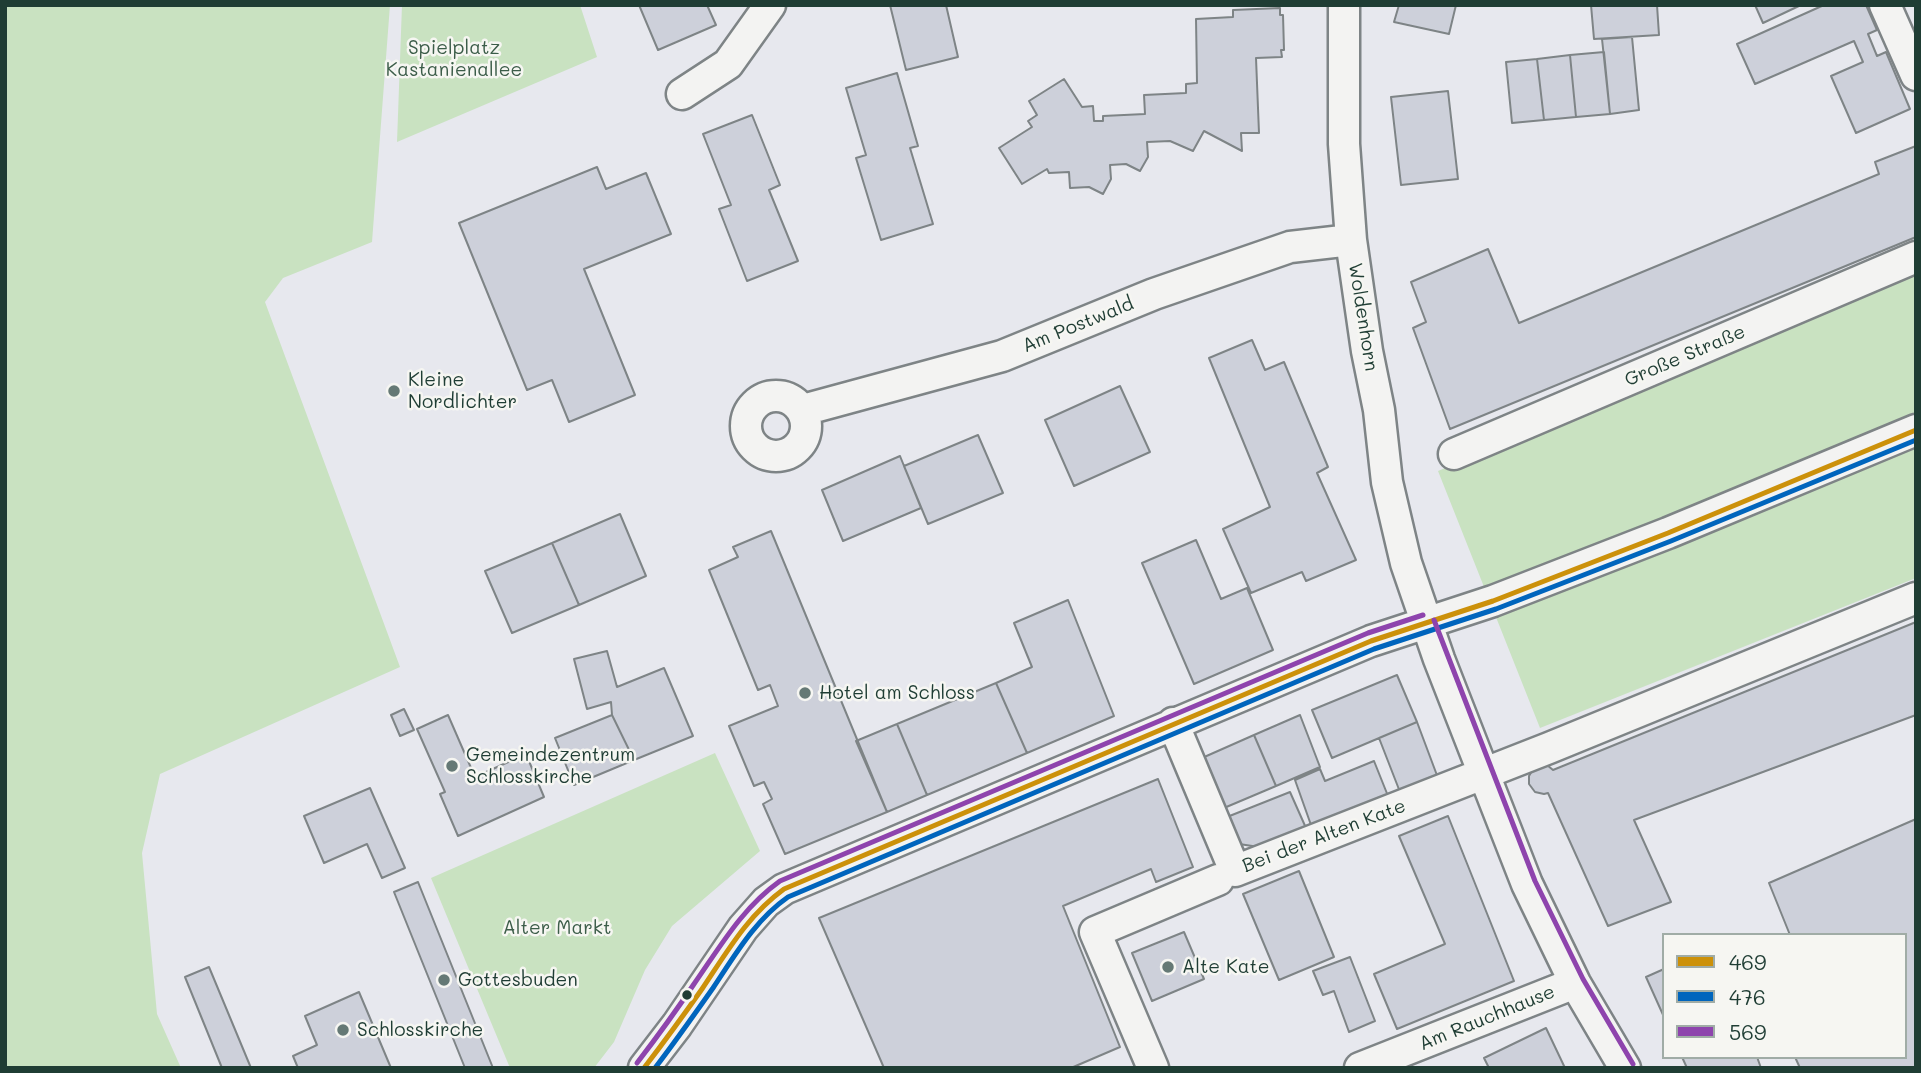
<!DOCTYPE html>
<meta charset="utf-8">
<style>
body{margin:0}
#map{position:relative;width:1921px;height:1073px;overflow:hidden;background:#e7e8ee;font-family:Mali,sans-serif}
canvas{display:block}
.frame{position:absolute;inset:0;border:7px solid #1f3d34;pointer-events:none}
.legend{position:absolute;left:1662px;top:933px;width:245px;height:126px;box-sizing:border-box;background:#f6f6f2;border:2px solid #a0aca6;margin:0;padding:9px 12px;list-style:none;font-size:21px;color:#1f3d34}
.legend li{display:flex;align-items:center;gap:14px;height:35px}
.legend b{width:35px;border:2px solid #a0aca6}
</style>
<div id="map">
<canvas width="1921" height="1073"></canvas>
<div class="frame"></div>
<ul class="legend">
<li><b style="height:9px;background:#cc910a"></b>469</li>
<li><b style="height:9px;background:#0065bd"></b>476</li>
<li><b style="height:9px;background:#8e44ad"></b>569</li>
</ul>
</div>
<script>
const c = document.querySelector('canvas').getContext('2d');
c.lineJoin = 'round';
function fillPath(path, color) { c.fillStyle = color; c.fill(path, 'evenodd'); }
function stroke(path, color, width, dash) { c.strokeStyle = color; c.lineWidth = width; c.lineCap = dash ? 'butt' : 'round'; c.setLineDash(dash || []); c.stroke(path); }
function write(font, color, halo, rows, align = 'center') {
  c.font = font + ' Mali,sans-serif'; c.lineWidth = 5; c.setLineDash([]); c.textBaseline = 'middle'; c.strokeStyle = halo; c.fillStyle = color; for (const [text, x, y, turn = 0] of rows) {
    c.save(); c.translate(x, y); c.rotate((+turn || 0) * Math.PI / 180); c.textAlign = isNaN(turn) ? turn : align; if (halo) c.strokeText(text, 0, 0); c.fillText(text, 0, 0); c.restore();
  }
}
fillPath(new Path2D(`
 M5 5H390L372 242 283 278 265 302 400 667 160 774 142 853 157 1014 181 1068H5Z
 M402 5H580L597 57 397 142Z
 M1916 272V578L1540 728 1438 471Z
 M715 753 760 851 672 926 645 970 614 1042 594 1068H510L431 878Z`), '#c9e2c1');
const building = new Path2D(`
 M639 5H707L716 25 658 50Z
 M890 5H946L958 57 906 70Z
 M1399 5H1456L1449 34 1394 22Z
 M1591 5H1657L1659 35 1594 39Z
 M1755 5H1801L1763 23Z
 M1824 5H1866L1877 30 1868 34 1877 56 1886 52 1910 109 1856 133 1831 76 1863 62 1854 41 1755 84 1737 44Z
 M1280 8V15H1283L1284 50H1281L1282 57 1256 58 1259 133H1241L1242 151 1204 131 1193 151 1170 141 1147 142 1148 157 1140 171 1126 164 1110 165 1111 179 1103 194 1089 187 1070 188 1069 172 1049 173 1047 169 1022 184 999 148 1032 127 1028 121 1037 115 1029 101 1064 79 1082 107 1093 106 1094 121H1103V116L1145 114 1144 95 1186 93V84L1197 83 1196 19 1233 17V10Z
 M1632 37 1639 110 1610 114 1602 39Z
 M1604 52 1610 114 1576 117 1570 55Z
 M1570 55 1576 117 1544 120 1537 59Z
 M1537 59 1544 120 1512 123 1506 62Z
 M897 73 918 146 910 148 933 224 881 240 856 158 866 155 846 88Z
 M1448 91 1458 179 1401 185 1391 97Z
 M752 115 780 185 769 190 798 261 747 281 719 209 731 205 703 134Z
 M1916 146V237L1450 429 1413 328 1426 322 1411 282 1488 249 1519 323 1879 174 1875 162Z
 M597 167 606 189 646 173 671 234 584 269 635 395 569 422 552 380 527 390 459 223Z
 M1252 340 1265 370 1284 362 1328 467 1317 473 1356 560 1306 581 1302 572 1251 593 1223 529 1270 507 1209 358Z
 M1120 386 1150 452 1074 486 1045 420Z
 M978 435 1003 493 928 524 904 466Z
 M900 456 921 508 843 541 822 490Z
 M620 514 646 576 579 605 552 543Z
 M771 531 887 812 785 854 763 804 772 799 764 782 754 786 729 726 778 706 770 685 758 690 709 570 738 557 733 547Z
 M1196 540 1221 599 1247 588 1273 650 1194 684 1142 563Z
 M552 543 579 605 512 633 485 571Z
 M1068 600 1114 716 1027 753 996 683 1032 667 1014 623Z
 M1916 622V715L1634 820 1671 902 1608 926 1548 793 1544 794 1535 792 1529 784V776L1533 769 1541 765H1547L1553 770Z
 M607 651 617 687 664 668 693 736 634 760 612 715 611 702 587 709 574 659Z
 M1397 675 1417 722 1332 758 1312 710Z
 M996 683 1027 753 927 795 897 724Z
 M404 709 414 730 400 736 391 715Z
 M448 715 475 777 526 754 544 797 458 836 440 794 445 792 417 729Z
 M612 715 634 760 574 785 555 738Z
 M1300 715 1320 767 1276 786 1254 735Z
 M1417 722 1438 778 1400 792 1379 738Z
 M897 724 927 795 887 812 856 741Z
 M1254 735 1276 786 1224 808 1202 758Z
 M1374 761 1388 796 1311 825 1295 780 1320 769 1325 781Z
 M1158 779 1193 867 1156 882 1151 869 1063 906 1120 1047 1071 1068H884L819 918Z
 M370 788 405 868 382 878 367 844 324 863 304 816Z
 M1290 792 1306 828 1259 847 1239 844 1227 817Z
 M1448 816 1514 981 1397 1029 1374 974 1445 944 1399 836Z
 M1916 819V1068H1800L1795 1057H1905V935H1790L1769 883Z
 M1299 871 1334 957 1279 980 1243 894Z
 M418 882 493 1068H465L394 892Z
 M1184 932 1204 979 1152 1001 1132 953Z
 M1350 957 1375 1021 1349 1032 1334 991 1323 995 1313 971Z
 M209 967 251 1068H222L185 977Z
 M1664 969V1017L1646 977Z
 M359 992 391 1068H298L293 1056 317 1045 305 1016Z
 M1546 1028 1565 1068H1489L1484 1058Z
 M1682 1057H1757L1761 1068H1687Z`);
fillPath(building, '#cdd0da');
stroke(building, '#7e8486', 2);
const minor = new Path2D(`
 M1344 5V144L1351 240 1367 351 1379 410 1387 482 1406 563 1439 659 1527 884 1575 983 1625 1068
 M1885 5 1916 75
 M682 94 728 64 770 5
 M746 426a30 30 0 1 1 60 0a30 30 0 1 1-60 0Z
 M803 410 1002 356 1154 294 1290 247 1351 240
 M1454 454 1916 257
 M1173 723 1235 871 1549 748 1916 598
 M644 1068 677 1025 743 928 766 902 784 889 1371 641 1493 601 1668 533 1916 430
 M1153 1068 1095 932 1218 880
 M1360 1068 1575 983`);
stroke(minor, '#7e8486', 35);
stroke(minor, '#f3f3f2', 30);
stroke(new Path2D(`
 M644 1068C664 1042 683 1016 702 989 727 952 747 916 784 889L1371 641 1493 601 1668 533 1916 430`), '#cc910a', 5);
stroke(new Path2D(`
 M655 1068C675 1042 694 1015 713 988 735 955 755 920 788 897L1374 649 1496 609 1671 541 1916 440`), '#0065bd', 5);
stroke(new Path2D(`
 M1434 620 1535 881 1583 979 1633 1064
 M637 1063C657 1037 676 1011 694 984 720 947 742 908 780 881L1368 633 1423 615`), '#8e44ad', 5);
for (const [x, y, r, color] of [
 [394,391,7,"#657975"],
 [805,693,7,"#657975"],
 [452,766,7,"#657975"],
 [1168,967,7,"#657975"],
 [444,980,7,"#657975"],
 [687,995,6,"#1f3d34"],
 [343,1030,7,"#657975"]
]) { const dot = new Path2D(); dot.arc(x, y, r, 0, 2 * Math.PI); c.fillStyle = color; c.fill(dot); stroke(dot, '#f6f6f2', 2.5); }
write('19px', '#3c5d49', '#f6f6f2', [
 ["Spielplatz",454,48],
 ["Kastanienallee",454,70],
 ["Alter Markt",557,928]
]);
write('19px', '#1f3d34', '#f6f6f2', [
 ["Woldenhorn",1363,317,81],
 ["Am Postwald",1078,325,-22],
 ["Große Straße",1685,356,-23],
 ["Bei der Alten Kate",1324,836,-21],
 ["Am Rauchhause",1487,1018,-22]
]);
write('19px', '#1f3d34', '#f6f6f2', [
 ["Kleine",408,380],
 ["Nordlichter",408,402],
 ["Hotel am Schloss",819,693],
 ["Gemeindezentrum",466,755],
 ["Schlosskirche",466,777],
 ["Alte Kate",1182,967],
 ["Gottesbuden",458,980],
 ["Schlosskirche",357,1030]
], 'left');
</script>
